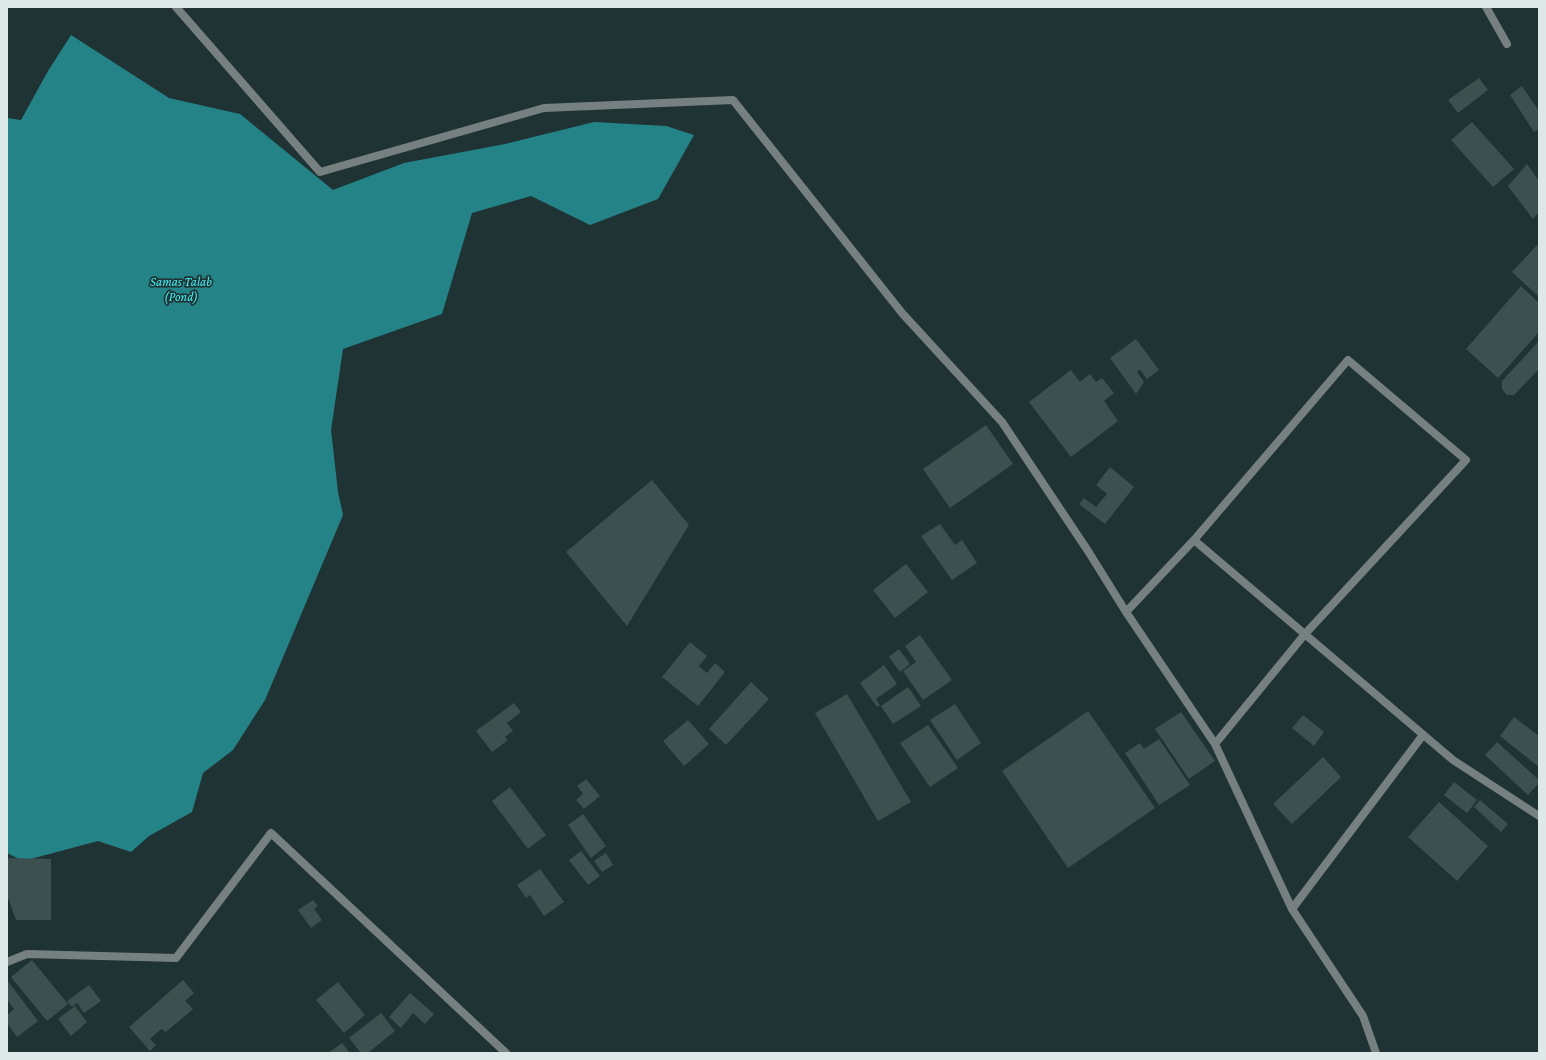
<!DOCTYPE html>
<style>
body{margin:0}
#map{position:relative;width:1546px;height:1060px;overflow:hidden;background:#203334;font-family:"Crimson Pro",serif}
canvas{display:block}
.frame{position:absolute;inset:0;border:8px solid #dde9e9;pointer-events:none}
</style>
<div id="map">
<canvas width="1546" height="1060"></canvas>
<div class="frame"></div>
</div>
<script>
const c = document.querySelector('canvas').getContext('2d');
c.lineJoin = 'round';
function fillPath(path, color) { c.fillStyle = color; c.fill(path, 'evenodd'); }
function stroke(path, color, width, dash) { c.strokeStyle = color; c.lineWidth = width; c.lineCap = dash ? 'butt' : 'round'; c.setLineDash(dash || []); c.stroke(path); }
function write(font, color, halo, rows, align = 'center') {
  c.font = font + ' "Crimson Pro",serif'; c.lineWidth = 3.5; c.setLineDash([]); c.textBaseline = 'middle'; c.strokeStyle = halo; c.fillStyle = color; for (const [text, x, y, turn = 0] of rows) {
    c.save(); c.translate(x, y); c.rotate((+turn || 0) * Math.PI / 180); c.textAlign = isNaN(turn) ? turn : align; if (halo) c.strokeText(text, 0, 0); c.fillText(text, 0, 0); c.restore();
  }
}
fillPath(new Path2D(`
 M71 35 169 98 240 114 333 190 404 163 505 144 594 122 666 126 694 135 658 199 590 225 531 196 472 213 442 314 343 349 331 430 338 492 343 515 265 700 233 750 203 773 192 812 149 836 131 852 98 841 23 861 7 853V118L21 120 48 71Z`), '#248386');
fillPath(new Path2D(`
 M1479 78 1488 90 1458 113 1448 100Z
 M1522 86 1539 111V129L1534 132 1510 95Z
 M1472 122 1514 169 1493 187 1451 140Z
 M1527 164 1539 181V212L1533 219 1508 186Z
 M1537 245 1539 248V297L1512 272Z
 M1521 286 1539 303V332L1498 378 1466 349Z
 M1136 339 1159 370 1147 379 1140 370 1137 372 1144 382 1136 394 1110 358Z
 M1539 341V369L1514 395H1507L1502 389V381Z
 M1071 370 1080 382 1090 374 1096 382 1102 378 1114 393 1104 401 1118 421 1071 457 1029 402Z
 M986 425 1013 464 950 508 923 469Z
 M1110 467 1134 487 1105 524 1079 504 1084 498 1096 507 1107 494 1096 485Z
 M652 480 689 525 627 626 566 552Z
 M940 524 955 545 962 540 977 563 952 580 921 536Z
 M906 564 928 592 895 618 873 590Z
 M920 635 952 680 923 700 903 671 916 662 905 646Z
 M690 642 707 656 699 666 707 673 715 663 725 672 698 706 662 677Z
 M899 649 910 664 900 672 889 657Z
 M884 665 897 684 876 699 880 705 877 707 860 683Z
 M751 682 769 699 726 745 709 729Z
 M908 687 921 706 893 724 881 706Z
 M847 694 911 802 878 821 815 713Z
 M514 703 521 712 507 723 513 731 505 737 508 740 492 752 476 731Z
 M955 704 981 743 957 760 930 720Z
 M1088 711 1155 808 1068 868 1002 771Z
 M1181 712 1215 761 1189 779 1155 729Z
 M1303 715 1324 732 1314 746 1292 728Z
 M1514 717 1539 736V767L1500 736Z
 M688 720 709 744 684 766 663 741Z
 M928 725 958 768 930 787 900 743Z
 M1159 739 1190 785 1159 805 1125 753 1140 743 1144 749Z
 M1497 742 1539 780V783L1528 795 1485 755Z
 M1323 757 1341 777 1292 824 1273 804Z
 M586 779 600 796 584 809 576 800 583 794 577 786Z
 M1454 782 1477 800 1467 813 1444 795Z
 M510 787 546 835 528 849 492 801Z
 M1480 800 1508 824 1501 832 1474 807Z
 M1439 802 1488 846 1457 881 1408 837Z
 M583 814 606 846 591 858 568 825Z
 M581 851 600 876 588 885 569 860Z
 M606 853 613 865 602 872 594 861Z
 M7 858 51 859V920H16L7 895Z
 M540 869 564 902 544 916 530 895 526 898 517 885Z
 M313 900 318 906 314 909 322 920 311 928 298 910Z
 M32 960 68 1004 47 1021 11 977Z
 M7 980 38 1021 17 1037 7 1023V1015L14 1009 7 1000Z
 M183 980 194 993 185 1001 193 1009 166 1032 161 1029 150 1039 156 1045 150 1051 129 1027Z
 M338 982 365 1015 344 1033 316 1000Z
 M89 985 101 1001 84 1013 77 1003 72 1007 67 1001Z
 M410 993 434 1014 425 1024 413 1013 401 1028 389 1017Z
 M75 1006 87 1022 71 1036 58 1019Z
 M381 1013 395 1031 368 1053H361L349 1038Z
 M342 1043 350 1053H328Z`), '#3c5050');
stroke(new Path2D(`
 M176 7 320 172 544 108 733 100 902 313 1002 422 1088 551 1126 612 1215 744 1292 909 1363 1016 1376 1053
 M1486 7 1507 44
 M1194 540 1453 760 1539 816
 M1126 612 1194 540 1348 360 1466 460 1305 634 1215 744
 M1292 909 1423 735
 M7 962 27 954 176 958 271 833 506 1053`), '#778080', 8);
write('italic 13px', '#41f1f5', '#203334', [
 ["Samas Talab",181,282],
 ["(Pond)",181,297]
]);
</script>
